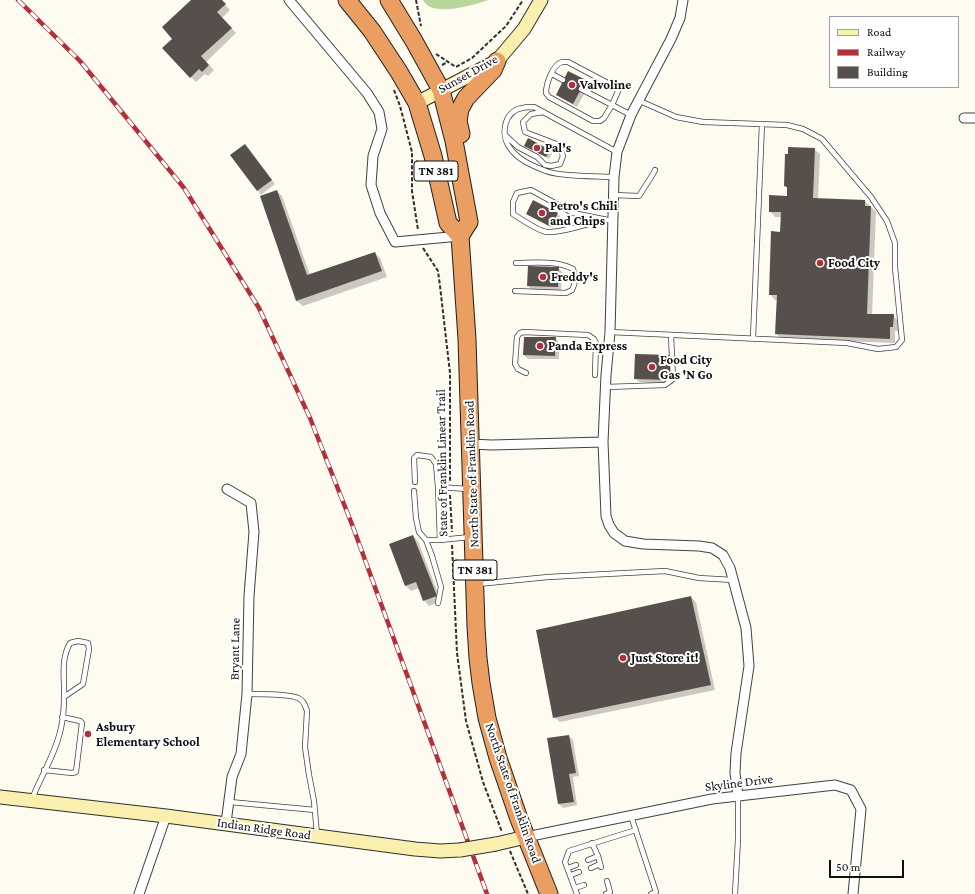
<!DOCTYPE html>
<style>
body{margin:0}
#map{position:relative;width:975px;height:894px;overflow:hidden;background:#fefbf0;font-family:"Crimson Pro",serif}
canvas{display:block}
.legend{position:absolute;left:829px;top:16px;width:130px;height:72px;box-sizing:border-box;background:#fff;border:1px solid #9f9f9f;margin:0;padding:5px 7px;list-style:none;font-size:12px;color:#0e0e0e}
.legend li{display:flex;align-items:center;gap:8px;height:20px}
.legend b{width:20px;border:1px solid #9f9f9f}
.scale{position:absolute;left:829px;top:860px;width:75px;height:18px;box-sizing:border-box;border:2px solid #0e0e0e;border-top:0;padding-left:5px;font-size:12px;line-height:14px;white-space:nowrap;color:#0e0e0e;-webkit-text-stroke:3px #fff;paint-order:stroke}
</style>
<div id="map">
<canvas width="975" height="894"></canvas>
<ul class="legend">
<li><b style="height:5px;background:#f9f0b0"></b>Road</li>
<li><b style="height:5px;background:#b42f38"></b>Railway</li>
<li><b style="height:11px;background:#564f4b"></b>Building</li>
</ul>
<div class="scale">50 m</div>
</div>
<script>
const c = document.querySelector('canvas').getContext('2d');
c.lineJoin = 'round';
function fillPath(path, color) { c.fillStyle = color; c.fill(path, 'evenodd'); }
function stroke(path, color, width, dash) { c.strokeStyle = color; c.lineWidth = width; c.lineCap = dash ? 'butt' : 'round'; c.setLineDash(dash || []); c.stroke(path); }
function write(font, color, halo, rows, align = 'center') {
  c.font = font + ' "Crimson Pro",serif'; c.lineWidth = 4; c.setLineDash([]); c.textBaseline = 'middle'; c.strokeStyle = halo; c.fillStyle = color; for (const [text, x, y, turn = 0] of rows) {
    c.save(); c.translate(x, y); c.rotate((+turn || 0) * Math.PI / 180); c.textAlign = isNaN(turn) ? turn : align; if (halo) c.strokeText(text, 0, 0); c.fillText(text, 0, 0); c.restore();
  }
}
fillPath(new Path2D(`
 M423 0H488C474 5 431 18 423 0Z`), '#b7d69c');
fillPath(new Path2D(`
 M193 0H221L230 10 222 18 236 33 206 62 214 70 208 76 205 74 196 82 191 77 173 39Z
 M569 73 585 81 589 85 577 107 561 98 557 94Z
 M525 146 550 150 552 153 549 159Z
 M248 149 275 184 261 195 232 155Z
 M814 149 820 154 818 199 865 201 876 212 872 315H893L898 321V331H895V343L782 339 776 334 777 300H775L770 294 781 233 782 217H775L770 211 788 197V189L785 186Z
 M277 191 282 196 310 275 375 253 380 258 387 277 303 306 297 301 261 196Z
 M527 214H557L560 216 553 228Z
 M558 268 562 272 561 291 532 290 528 286Z
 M525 338H555L559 342V359H528L524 355Z
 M674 360 673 384 639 382 635 378Z
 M413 536 418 541 441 601 429 606 424 600 419 588 411 591 406 586Z
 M691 597 696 602 715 690 560 722 554 717Z
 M569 736 573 740 579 776 573 777 577 805 563 808 559 804Z`), '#0003');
fillPath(new Path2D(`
 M191 0H222L226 4 217 12 232 28 201 56 209 65 202 72 199 69 190 78 162 48 172 39 162 27Z
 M568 71 586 80 573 104 556 95Z
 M528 138 550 150 546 157 524 146Z
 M245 144 272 180 257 191 230 155Z
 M788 147 815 148 813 198 865 200V206H871L867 314H894L893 327H890V339L775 334 777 295H769L771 231 780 232 781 212H769V195L787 196V187L784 186 785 154H788Z
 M277 190 307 275 375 252 382 271 296 301 260 196Z
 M533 200 558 213 551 227 526 214Z
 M528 266 559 267 558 287 527 286Z
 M524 337H556L555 356 523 355Z
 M635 354 671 355 670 380 634 379Z
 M413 535 437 596 423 601 416 582 405 586 389 544Z
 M691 596 711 685 553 718 536 630Z
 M569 735 576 773 569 774 574 802 558 804 547 738Z`), '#564f4b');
const lane = new Path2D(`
 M552 74 563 80
 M581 89 612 105 604 118 600 121H593L549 97 546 93C546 85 552 65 562 62 563 62 567 62 568 62L619 89 612 105 631 115
 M506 136 518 147 537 157 545 165 551 166 560 164 563 156 559 145 525 132 523 122 531 114 544 112
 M614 177C597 176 560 177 546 171 533 166 518 160 510 148 500 135 504 111 522 108 525 107 530 107 534 107L617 152
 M614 195 639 196 653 174 655 170
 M602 219C592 224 557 233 547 232 538 231 521 219 513 214V202L517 193 531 190 573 213 613 221
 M515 291 566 293 572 290C576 283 576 277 573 269 556 260 535 263 516 263
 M610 332 847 343 878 349 896 347 902 340 895 267V243L887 221 871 197 822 139 803 129 787 125 703 122 676 117 640 101
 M753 338 762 124
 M526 373 518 369 515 364 517 337 520 333 524 332 588 335 594 339 596 343 595 375
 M606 387 665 385 673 379 671 335
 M415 482 414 458 417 455 431 457 436 464 438 487 468 489
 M438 487 440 540
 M414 491 416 518 419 532 426 540H440L470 537
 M426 540 432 556 441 587 438 603
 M478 584 548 577 665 571 699 578 733 580
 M247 694C257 694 290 694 298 698 304 700 305 706 307 711L305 747 309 775 314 801 317 834
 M44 770 72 773 76 772 82 723 80 721 62 717
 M32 799C41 776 56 753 61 728 63 719 64 707 64 697 65 679 60 661 70 643L78 641 88 643 89 649 83 684 64 697
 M230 802 315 810
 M631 816 656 892 651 894
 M592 843 598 856
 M588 860 598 856 601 867
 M568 868 576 865
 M591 868 600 864
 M571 875 579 872
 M575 888 584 885
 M577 894 565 862 569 851 636 830
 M606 894 610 892 607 881
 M735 894 738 839V796`);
const street = new Path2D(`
 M289 0 367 93 379 112 382 129 373 156 371 185 380 213 395 242 460 236
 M683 0 680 18 671 39 631 115 617 152 614 177 610 332 606 375 603 442 606 516 609 525 614 533 625 541 643 544 699 546 712 548 723 555 730 568 746 628 749 666 736 753 735 773 738 796
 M964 118H975
 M470 444 492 445 603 442
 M226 823 232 777 241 754 247 694 249 596 254 532 251 503 227 489
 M526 837 712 799 835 785 851 790 861 809 853 894
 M139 894 166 816`);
const secondary = new Path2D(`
 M417 103 497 61 524 29 541 0
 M0 797 166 816 415 849 440 851 460 850
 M496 844 526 837`);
const highway = new Path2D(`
 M347 0 372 31 399 72 417 103 433 156 448 223 460 236
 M389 0 414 41 441 90 454 141 469 222 460 236 467 339 476 627 478 658 481 683 487 718 498 758 519 819 549 894
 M461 134 458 121 460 109 466 98 493 70 497 61`);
stroke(lane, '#414141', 6);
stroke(street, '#414141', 11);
stroke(secondary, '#303030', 15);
stroke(highway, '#1f1f1f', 19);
stroke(new Path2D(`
 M416 0 421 26
 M436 54 456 67 472 58 506 26 523 0
 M442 65 448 62
 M394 90 400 106 412 152V191L418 230
 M423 248 438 271 440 286 450 373V481
 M450 495 452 532
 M452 545 457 653 466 721 483 782 502 832
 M510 851 528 894`), '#303030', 2, [4, 2]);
stroke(lane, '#fff', 4.5);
stroke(street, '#fff', 9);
stroke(secondary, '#f9f0b0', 13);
stroke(highway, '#ea9e62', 17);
const rail = new Path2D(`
 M18 0 80 61 184 188 259 308 310 418 353 527 487 894`);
stroke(rail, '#b42f38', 4.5);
stroke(rail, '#fff', 3, [9]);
const secondaryBridge = new Path2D(`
 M460 850 496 844`);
stroke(secondaryBridge, '#303030', 15, []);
stroke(secondaryBridge, '#f9f0b0', 13);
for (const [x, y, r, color] of [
 [572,85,4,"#b42f38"],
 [537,148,4,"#b42f38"],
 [542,213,4,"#b42f38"],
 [820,263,4,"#b42f38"],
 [543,277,4,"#b42f38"],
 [540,346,4,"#b42f38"],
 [652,367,4,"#b42f38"],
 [623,658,4,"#b42f38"],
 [88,734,4,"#b42f38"]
]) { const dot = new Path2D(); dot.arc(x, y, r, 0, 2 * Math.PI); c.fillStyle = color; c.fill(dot); stroke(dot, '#fff', 1.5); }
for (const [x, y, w] of [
 [436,171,44],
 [475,570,44]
]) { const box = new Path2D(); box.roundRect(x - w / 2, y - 10, w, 20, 3); c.fillStyle = '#fff'; c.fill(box); stroke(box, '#0e0e0e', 1); }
write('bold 12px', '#0e0e0e', null, [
 ["TN 381",436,171],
 ["TN 381",475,570]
]);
write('13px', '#0e0e0e', '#fff', [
 ["Sunset Drive",468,74,-29],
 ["State of Franklin Linear Trail",442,463,-91],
 ["North State of Franklin Road",472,474,-92],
 ["Bryant Lane",235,649,-89],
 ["Skyline Drive",739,783,-7],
 ["North State of Franklin Road",513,793,71],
 ["Indian Ridge Road",264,829,8]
]);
write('bold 13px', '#0e0e0e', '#fff', [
 ["Valvoline",580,85],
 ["Pal's",545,148],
 ["Petro's Chili",550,206],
 ["and Chips",550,221],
 ["Food City",828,263],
 ["Freddy's",551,277],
 ["Panda Express",548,346],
 ["Food City",660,360],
 ["Gas 'N Go",660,375],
 ["Just Store it!",631,658],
 ["Asbury",96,727],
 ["Elementary School",96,742]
], 'left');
</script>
